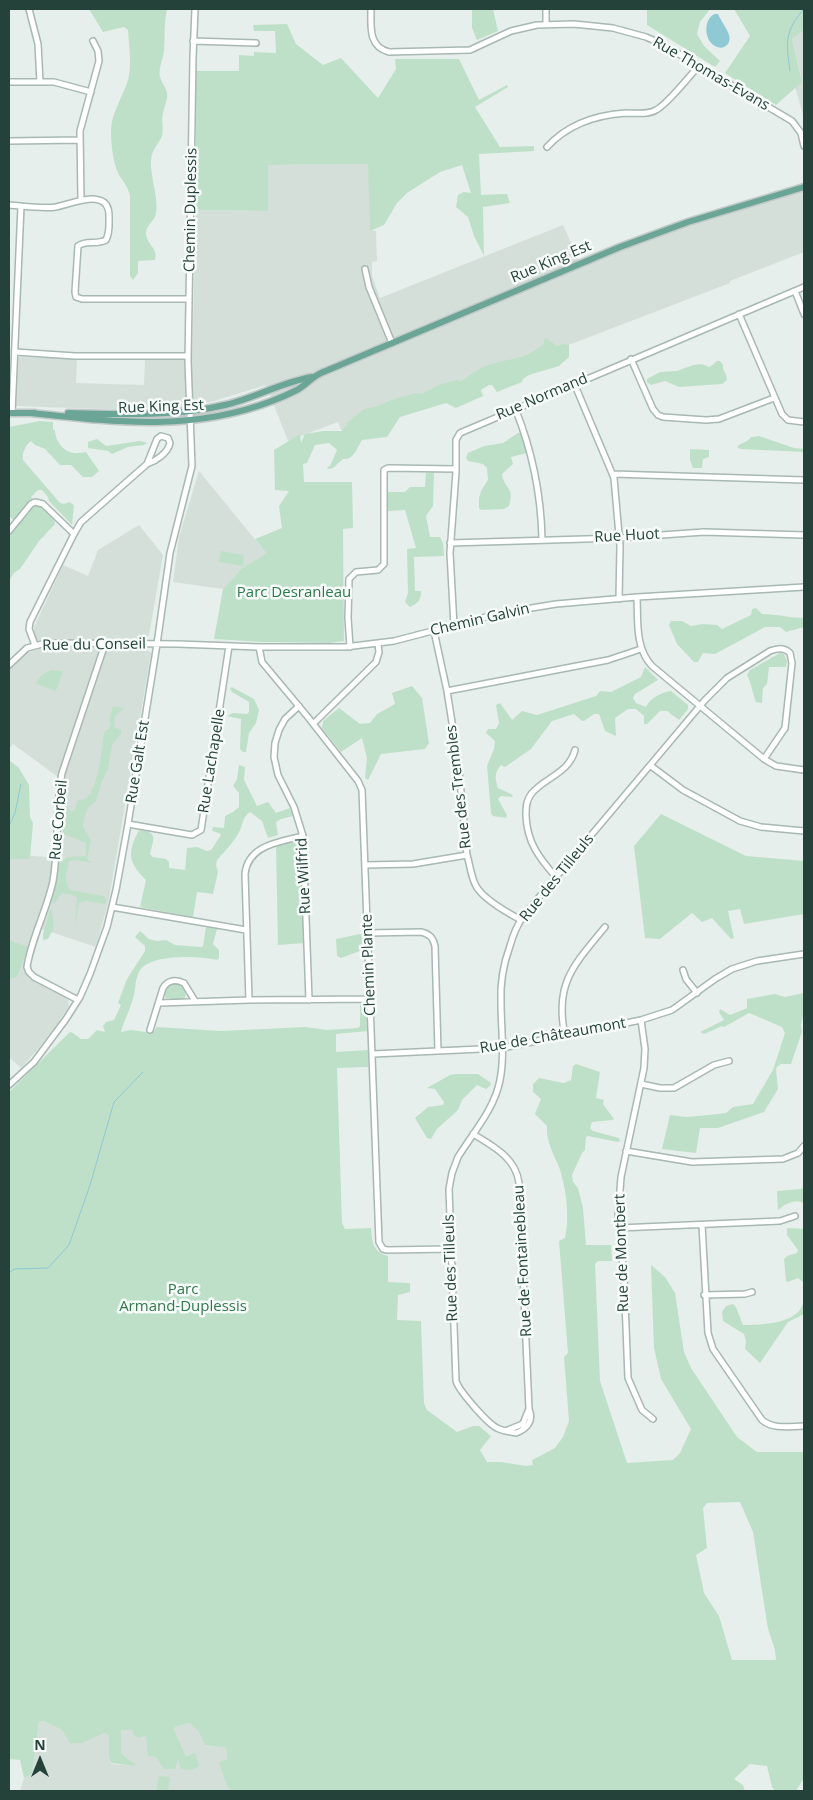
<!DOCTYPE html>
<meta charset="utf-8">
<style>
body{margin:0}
#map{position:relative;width:813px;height:1800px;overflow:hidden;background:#e6efeb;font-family:"Open Sans",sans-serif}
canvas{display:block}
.frame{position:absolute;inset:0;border:10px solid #24423a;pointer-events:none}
.north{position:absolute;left:15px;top:1735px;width:50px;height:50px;-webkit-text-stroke:4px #f7fbf9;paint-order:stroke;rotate:0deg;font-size:14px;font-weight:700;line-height:20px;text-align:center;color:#24423a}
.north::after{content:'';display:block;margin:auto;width:18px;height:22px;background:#24423a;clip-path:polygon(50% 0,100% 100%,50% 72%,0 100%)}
</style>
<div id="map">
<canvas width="813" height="1800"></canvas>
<div class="frame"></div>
<div class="north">N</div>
</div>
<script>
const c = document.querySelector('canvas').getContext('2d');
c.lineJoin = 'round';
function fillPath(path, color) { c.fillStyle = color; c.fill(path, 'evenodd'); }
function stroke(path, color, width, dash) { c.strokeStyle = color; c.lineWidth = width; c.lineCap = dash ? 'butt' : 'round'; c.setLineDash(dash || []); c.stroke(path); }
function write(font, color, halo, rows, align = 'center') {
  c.font = font + ' "Open Sans",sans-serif'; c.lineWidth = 5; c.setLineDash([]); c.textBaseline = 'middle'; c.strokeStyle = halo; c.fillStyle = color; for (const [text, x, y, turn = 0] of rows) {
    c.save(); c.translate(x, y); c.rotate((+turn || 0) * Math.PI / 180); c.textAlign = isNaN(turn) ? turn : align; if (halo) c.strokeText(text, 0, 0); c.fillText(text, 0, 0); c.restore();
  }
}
fillPath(new Path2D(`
 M804 30V118L795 87 802 81 792 39Z
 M369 164 370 230 376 231 377 261 372 262V276L380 298 563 225 580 263 620 247 804 187V252L730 281V283L342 432 338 422 288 441 266 385 214 401 179 408 99 409 16 406 18 357 77 359 76 383 144 385 145 360 192 359 196 210 268 211V165Z
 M199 471 266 553 242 568 223 589 173 582 179 537Z
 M139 525 163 555 149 635 144 639H110L107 649 147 650 151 653 109 899 96 947 42 929 31 964 32 971 72 993 68 999 69 1006 55 1027 38 1049 21 1068 9 1057V854L59 858 65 779 58 777 13 744 9 749V669L24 654 38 649 34 634V627L63 565 88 576 98 550Z
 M43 1721 62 1730 98 1735 104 1733 109 1736V1758L111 1764 134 1766 129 1759 121 1753V1730H132L146 1736 158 1759H179L195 1753 186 1756 174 1729 175 1727 189 1723 198 1731 205 1745 226 1748 227 1760 233 1791H20L24 1778 32 1774 39 1722Z`), '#d4dfda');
fillPath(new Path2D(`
 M89 9H167C164 23 165 37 164 51 163 60 158 68 160 77 162 85 169 90 167 98 166 103 164 108 163 113 161 120 164 129 162 136 158 145 152 149 151 160 150 176 159 200 156 213 155 221 146 225 146 233 146 244 159 249 155 260L138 261V273L133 280 130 276V196C128 186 123 182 118 173 113 162 111 143 111 131 111 113 123 97 128 80 132 65 129 46 128 30L124 27 103 32Z
 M472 9H493L498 31 477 40 472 28Z
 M647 9H710L700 22 697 34 704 46 720 61 715 67 647 25Z
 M734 9H804V30L792 39 802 82 776 105 725 73 750 36Z
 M287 24 296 44 323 65 341 58 378 98 396 69 395 59H459L479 100 507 85 508 87 475 107 500 147 534 146V151L479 154 481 195 507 194 510 203 483 207 484 256 474 236 468 217 456 207 458 195 464 192 471 193 462 165 440 172 407 193 397 203 384 225 370 231 368 164 268 165V211L196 210V71H239V55L254 56V52L276 53 275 31H254L253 25Z
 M546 338 557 346 563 344 569 345V357L559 366 529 375 523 379 522 382 497 392 492 385H489L481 390 483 396 456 408 446 403 400 417 387 437 362 440C357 448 354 460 343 459L333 468 328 469 327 467 330 466 337 450 329 443 315 445 307 463 303 464 304 482H352L353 528 343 529 344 641 330 643 263 642 214 639 223 589 242 568 266 553 255 539 282 528 279 506 289 491 275 490 274 450 300 434 301 443 305 434 323 431H342L348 422 364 409 378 406 391 400 416 393 422 394 439 385 456 380 460 382C468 376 477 370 486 366 509 357 522 362 544 344V340Z
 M717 361H720L723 365C722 371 727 373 727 380L722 384 679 387 665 381 651 385 647 382V379L660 372 677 371 693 365 701 364 710 367Z
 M40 421 53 422V430H55C55 440 63 452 74 453 78 454 82 452 86 452L99 471 92 477H83L71 465H60L45 449 35 445 31 441C25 446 22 453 23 460L60 503 64 504 69 502 74 505 72 525 49 501 48 497 42 490H38L31 497 54 520 55 524 39 541 20 569 14 573 9 581V536L18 524 9 516V427Z
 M518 433H521L527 453 511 457 513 464 502 474C504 490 515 485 509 506L504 509 481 510 479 508V498L481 491 488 480 487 468 483 464 468 461 466 458 468 453 484 446 503 443Z
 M759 436 794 448 804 449V452L741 449 737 447C741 442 747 443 751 437Z
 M97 439 106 446 140 441 147 443 144 445 128 447 112 454 108 451 88 448V442Z
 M690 449 709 450V457L703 459 702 468H693L690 460Z
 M434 472 433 506 426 516 430 537H440L443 543 444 556 414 557 415 591H421C421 601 418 603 410 607L405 602 408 593 407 549 416 548 405 510 388 511 387 492H405L410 487H425L426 473Z
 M221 551 244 555 243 566 219 562Z
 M756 608 762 614C778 614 789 618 804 618V627L786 632 780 627H765L715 654 703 653 698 662H694L677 644 669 625 671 621H682L691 626 702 624 717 625 722 629 751 615 752 609Z
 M780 653 784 654 787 661 786 667H769L767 684 763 688 762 703 756 702C752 692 752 685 747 675L750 670Z
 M645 667 658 680 635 694 633 698 636 703 646 707C650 698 662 692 671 691L688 705V709L679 720 667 711H660L647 724H644V716L636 709H628L615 718 616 736 605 731 599 714H594L584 721H582L574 714 552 721 531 749 505 767 501 765C494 773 495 778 498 788L513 795 512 797 501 796 498 799 507 815 506 818 493 816 491 813 487 766 494 749 495 741 486 733 488 729H496L499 723 496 705 500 703 512 720 522 711 537 715 596 696 600 691 611 692 641 677Z
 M51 670 63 671 56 691 36 684C39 676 44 673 51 670Z
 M412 686 422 698 429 743 425 749 381 754 368 780 365 778 367 758 362 738 341 752 322 728 323 721 339 708 360 724 370 723 377 714 395 704 392 693Z
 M232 687 254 699 259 710 256 723 249 733 246 752H243L240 749 241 719 227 716 233 713 247 714 249 712V702L232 692 230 688Z
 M113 706 124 708 115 716 114 727 121 730V734L112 745 108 769 102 781 96 801 88 808 84 818 83 826 91 841 87 859 92 863 76 860 69 861C67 871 63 881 70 890L104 896 107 901 104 904 86 901 79 903 75 926 77 898 75 896 62 893 55 903 52 902C53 890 57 876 59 864L68 857 86 856V843L63 834V802L65 801 69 810 74 811 78 800C81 799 84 800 86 798 98 790 102 747 104 733L106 730 109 729 111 722 109 721Z
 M9 760 19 768 29 785 30 817 33 823 30 859H11L9 864Z
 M239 765 245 767 244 780 257 806 268 802 276 813 290 808 293 816 281 819 276 822 278 835 268 838 262 821 250 812C242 817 243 826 238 834 233 843 224 852 217 860L216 865 218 872 213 894 197 892 193 917 140 907 146 880C128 862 127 853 139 830 158 832 154 838 150 854L153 857 166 859 169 862V868L185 870 187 848 197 847 207 851 211 850 221 835 219 833 212 831 213 827 224 828 225 816 233 812 239 807V793L233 786 237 779Z
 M661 814 746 856 804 861V914L744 924 740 909 728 911 734 938 731 939 712 918 702 922 692 913 660 939 645 938 634 846Z
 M297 840 299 841 300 844 304 943 278 945 276 846Z
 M52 909 54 930 52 931 48 939 43 940V934L50 910Z
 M206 927 217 929 213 944 219 950V958L217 960C198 956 154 954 141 969 135 976 136 987 134 995 131 1008 124 1020 121 1032L131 1030 152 1033 157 1027 221 1031 305 1027 327 1030 358 1028 360 1026V1004L367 1005 368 1031 336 1034V1052L368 1050V1067L337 1068 342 1223 345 1229 371 1228C372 1242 373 1252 388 1256V1282L410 1283V1292L398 1295 397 1320 421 1321 424 1403 427 1410 457 1432 473 1426H479L491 1436 480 1450 487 1462H501L526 1466 533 1465 532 1460 555 1448 563 1437 569 1421 564 1357 568 1353 559 1241 565 1238C570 1218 566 1186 559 1167 553 1153 546 1141 547 1126L535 1114 541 1099 533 1092V1084L539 1078 564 1083 571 1080 573 1066 576 1064 600 1072 596 1098 604 1100 603 1104 614 1119 612 1120 592 1122 590 1128 593 1131 619 1138 620 1141 618 1142 588 1136 586 1137 585 1150 582 1153 572 1175 573 1182 578 1188 583 1208 586 1245H611L612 1261H598L595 1264 600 1381 627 1463 673 1460 680 1453 691 1429 661 1379 654 1348 651 1265 665 1277 675 1293 684 1352 691 1368 737 1437 757 1452H804V1778L796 1791H775L772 1787 767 1766 750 1764 734 1779 743 1785 745 1791H233L228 1788 219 1763 221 1761 227 1760 226 1748 205 1745 198 1731 189 1723 175 1727 174 1729 186 1756 195 1753 199 1766C192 1771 188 1771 180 1768L179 1760 178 1759 175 1769H164L156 1757 148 1756 146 1736 138 1738 134 1735 132 1730H121V1753L135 1764 134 1766 111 1763 109 1758V1736L104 1733 82 1743H70L62 1730 43 1721 39 1722 32 1774 24 1778 20 1760 9 1759V1092L70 1032 73 1033 81 1039H88L97 1030 105 1032 103 1026 106 1022 114 1020 121 1005 118 1003 127 979 145 951V946L135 937 140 931 149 939 157 941 166 940 175 945 201 947 203 946ZM740 1502 753 1532 767 1623C769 1636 776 1647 776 1660H732L719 1616 704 1593 696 1555 707 1548 703 1508 707 1503Z
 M360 934 364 935 365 949 341 958 337 956 336 939Z
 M9 940 28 947 17 977 11 979 9 978Z
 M174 983C181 983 185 985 186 992L185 998 179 1000 166 998 164 994 167 987Z
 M804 993V1011L801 1025 802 1032 791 1064H781L777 1067 776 1070 778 1089 764 1112 718 1128H700L696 1153 662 1149 670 1115 686 1117 709 1115 726 1113 733 1107 753 1104 773 1070 785 1033 782 1027 749 1013 724 1027 722 1026 704 1034 700 1032 724 1020 719 1012 720 1009 730 1015 747 1008V999L775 994 785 997Z
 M456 1074H478L491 1083 490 1086 486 1089 477 1085 462 1100 458 1110 437 1129 431 1139 427 1138 415 1118 428 1107 443 1105 444 1102 435 1089 427 1088 450 1075Z
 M804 1187V1203C795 1198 785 1204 778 1210L777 1191 801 1189Z
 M787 1228 804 1229V1283L798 1278 788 1282 786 1281 784 1259 787 1256 797 1253 798 1250 787 1235Z
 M804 1301V1314L788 1322 760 1363 745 1349 746 1341 744 1334 723 1321 722 1312 726 1306 733 1304 736 1307 743 1325C758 1325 787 1324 798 1312 801 1309 803 1304 804 1301Z
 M159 1776 170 1777 168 1791H156Z`), '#bfe0c8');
fillPath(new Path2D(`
 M715 14H718C721 21 727 28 729 35 732 44 723 51 715 46 704 40 703 19 715 14Z`), '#8ec9d4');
stroke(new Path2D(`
 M790 71C786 44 784 31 804 9
 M9 826 15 813 21 784
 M9 1273 14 1269 48 1268 69 1245 90 1185 114 1102 143 1072`), '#8ec9d4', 1);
const minor = new Path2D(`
 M29 9 38 44 40 82
 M371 9C371 26 368 47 389 52L470 50 511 31 537 25 574 24 613 28 646 37 662 44 792 121 801 133 804 146
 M546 24V9
 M193 41 256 43
 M9 82H54L91 92
 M9 141 80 140
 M547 147C567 125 596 115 626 113 635 113 648 115 656 110 668 104 689 76 699 66
 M81 200 80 131 99 61 98 51 93 41
 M9 205C24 206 41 209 56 207 72 204 110 186 109 217 109 225 110 232 106 240 97 245 86 240 78 246L75 292 76 297 82 299H189
 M365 269 369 287 392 343
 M795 291 804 314
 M739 314 782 414 788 420 804 422
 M15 352 75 356H188
 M631 359 653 409 658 415 663 417 706 420 719 419 774 398
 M574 383 614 478 620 546 619 599
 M515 408C532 450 541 494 542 539
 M12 413 21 206
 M613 474 804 480
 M9 531 31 504 35 502 43 504 74 534
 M450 543 619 538 704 532 804 535
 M637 597C638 621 635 648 652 666L764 759 776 766 804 770
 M454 626 450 553 456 472V440L460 433 804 287
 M434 631 447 691 458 760 467 855C470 865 471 877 476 886 483 899 508 913 521 920
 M35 645 29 629 30 622 74 534 81 522 147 464C156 461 168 453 170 443L168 438 161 436 157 439 147 464
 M259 647 262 662 307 716 358 781 362 790 379 1242 383 1249 387 1250 451 1249
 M350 647 348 618 349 579 356 572 378 570 384 564V470L388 468 456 469
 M9 665 27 648 46 643 178 644 259 647H345L394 641 501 613 556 604 637 597 804 587
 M447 691 608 660 641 649
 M299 706 285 719 279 730 275 743 274 757 278 775 294 807 303 836 309 1000
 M314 723 376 662 379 652 378 644
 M651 766 683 790 740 821 761 827 804 831
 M128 824 186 834 192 835 201 830 229 646
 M366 865 413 864 467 855
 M556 877C539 858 527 842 526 816 526 808 526 800 532 793 546 777 569 773 575 750
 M112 907 246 930
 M368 933 421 932C430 934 433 938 435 946L438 1051
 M683 970 686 979 697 993
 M78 1000 34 977 29 972 27 967C31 939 47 910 53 881 59 846 55 809 62 773L105 644
 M249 1000 245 874C248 845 279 842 303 836
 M159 1003 249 1000 371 999
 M641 1020 645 1049 644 1068 621 1177 618 1217 624 1276 628 1378 642 1410 653 1419
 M150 1030 163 988C168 980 176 979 184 983L195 1001
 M565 1036C554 983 574 965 605 927
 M373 1054 502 1048 641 1020 672 1010 715 979 732 969 757 961 804 954
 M641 1084 660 1088H674L714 1065 729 1061
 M9 1085 34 1062 66 1019 80 997 90 974 107 927 116 890 128 824 157 644 170 553 192 466 188 362 193 57 195 9
 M473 1134C493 1146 516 1158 519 1183L529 1409C534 1421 527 1429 516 1433 511 1432 502 1431 497 1428 488 1424 459 1391 456 1381L449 1189 452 1173 458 1157C473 1133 495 1108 500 1080 505 1055 501 1028 501 1003 500 983 503 965 510 946 513 935 517 925 524 915L705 700 727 678 770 651C777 648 784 647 790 653L792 663 785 728 764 759
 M626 1151 692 1162 783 1159 798 1153 804 1146
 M702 1225 708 1333 713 1349 762 1420C774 1430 790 1426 804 1426
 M619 1228 780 1221 795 1216
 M704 1295 745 1294 752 1292
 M508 1430C528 1421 520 1429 529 1409`);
const major = new Path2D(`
 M9 413H35
 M31 413C114 422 191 432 272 401 280 398 289 394 297 390 306 385 312 377 321 373L620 247 688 222 804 187
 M68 413C120 414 174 417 225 405 255 398 282 382 312 377`);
stroke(minor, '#a8b8b2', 8);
stroke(major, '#c2cac8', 9);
stroke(minor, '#fff', 5);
stroke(major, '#6aa596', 6);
write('15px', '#24423a', '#f7fbf9', [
 ["Rue Thomas-Evans",711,74,30],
 ["Chemin Duplessis",191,210,-89],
 ["Rue King Est",551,262,-23],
 ["Rue Normand",542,397,-23],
 ["Rue King Est",161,407,-2],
 ["Rue Huot",627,536,-3],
 ["Chemin Galvin",480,620,-13],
 ["Rue du Conseil",94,645,-1],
 ["Rue Lachapelle",212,761,-81],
 ["Rue Galt Est",138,762,-81],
 ["Rue des Trembles",459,787,-97],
 ["Rue Corbeil",59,820,-85],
 ["Rue Wilfrid",304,876,-93],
 ["Rue des Tilleuls",557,878,-51],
 ["Chemin Plante",369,965,-92],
 ["Rue de Châteaumont",553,1036,-10],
 ["Rue de Montbert",622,1253,-92],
 ["Rue de Fontainebleau",523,1261,-93],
 ["Rue des Tilleuls",451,1268,-92]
]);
write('15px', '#2d7a4b', '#f7fbf9', [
 ["Parc Desranleau",294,593],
 ["Parc",183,1290],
 ["Armand-Duplessis",183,1307]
]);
</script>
